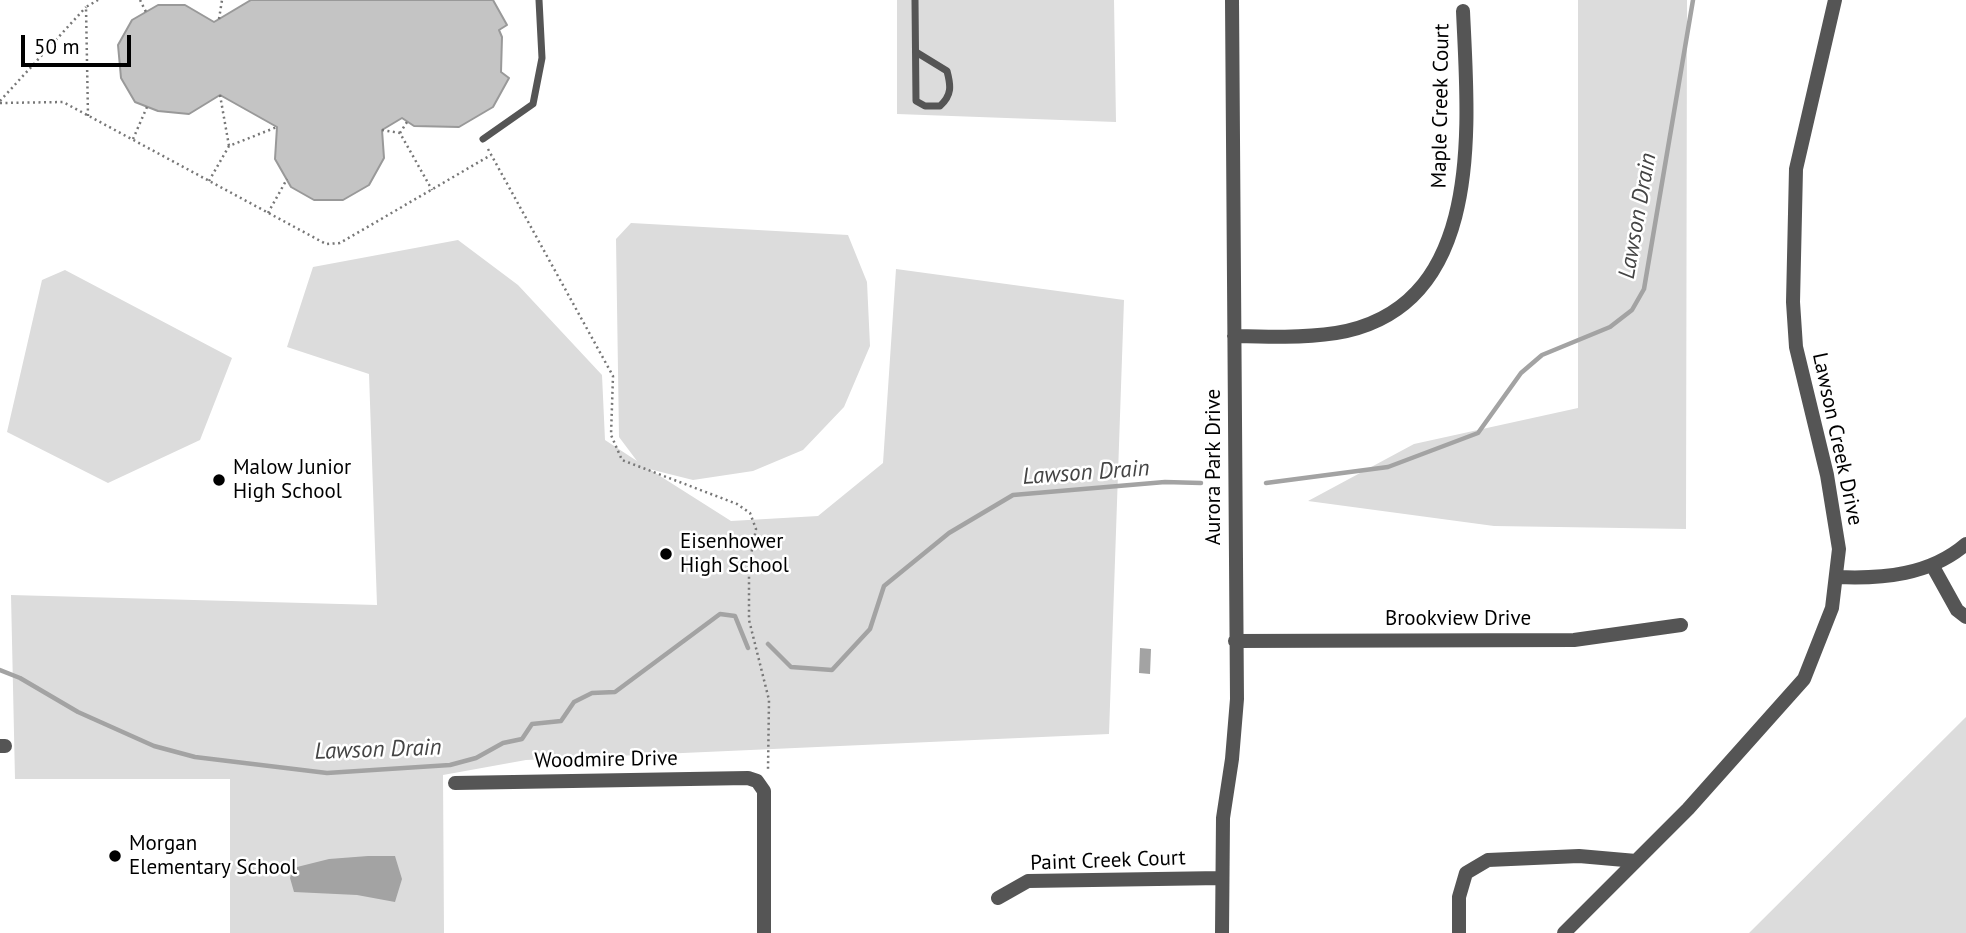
<!DOCTYPE html>
<style>
body{margin:0}
#map{position:relative;width:1966px;height:933px;overflow:hidden;background:#fff;font-family:"PT Sans",sans-serif}
canvas{display:block}
.scale{position:absolute;left:21px;top:35px;width:110px;height:32px;box-sizing:border-box;border:4px solid #000;border-top:0;padding-left:9px;font-size:21px;line-height:24px;white-space:nowrap;color:#000;-webkit-text-stroke:5px #fff;paint-order:stroke}
</style>
<div id="map">
<canvas width="1966" height="933"></canvas>
<div class="scale">50 m</div>
</div>
<script>
const c = document.querySelector('canvas').getContext('2d');
c.lineJoin = 'round';
function fillPath(path, color) { c.fillStyle = color; c.fill(path, 'evenodd'); }
function stroke(path, color, width, dash) { c.strokeStyle = color; c.lineWidth = width; c.lineCap = dash ? 'butt' : 'round'; c.setLineDash(dash || []); c.stroke(path); }
function write(font, color, halo, rows, align = 'center') {
  c.font = font + ' "PT Sans",sans-serif'; c.lineWidth = 5; c.setLineDash([]); c.textBaseline = 'middle'; c.strokeStyle = halo; c.fillStyle = color; for (const [text, x, y, turn = 0] of rows) {
    c.save(); c.translate(x, y); c.rotate((+turn || 0) * Math.PI / 180); c.textAlign = isNaN(turn) ? turn : align; if (halo) c.strokeText(text, 0, 0); c.fillText(text, 0, 0); c.restore();
  }
}
fillPath(new Path2D(`
 M897 0H1114L1116 122 897 114Z
 M1578 0H1687L1686 529 1494 526 1308 501 1414 444 1578 408Z
 M631 223 848 235 867 282 870 346 844 407 803 450 753 471 693 480 649 469 731 521 818 516 883 463 896 269 1124 300 1109 734 526 760 443 775 444 933H230V779H15L11 595 377 605 369 374 287 347 313 267 458 240 518 285 602 375 605 440 637 461 619 437 616 239Z
 M65 270 232 358 200 440 108 483 7 432 42 280Z
 M1966 717V933H1749Z`), '#dcdcdc');
fillPath(new Path2D(`
 M1140 648 1151 649 1150 674 1139 673Z
 M368 856H395L402 879 395 902 357 895 294 892 290 878 293 868 329 859Z`), '#a3a3a3');
stroke(new Path2D(`
 M1266 483 1388 467 1478 433 1521 373 1542 355 1610 327 1632 310 1644 289 1693 0
 M768 644 791 667 832 670 870 629 884 586 949 533 1013 495 1165 482 1201 483
 M0 670 20 678 78 712 154 746 195 757 327 773 450 765 476 758 503 743 522 739 532 724 561 721 574 702 592 693 615 692 720 614 735 616 748 648`), '#a3a3a3', 4.5);
const building = new Path2D(`
 M251 0H493L507 25 499 30 502 37 501 72 509 78 493 107 459 127 414 126 402 118 382 130 384 158 369 185 343 200H314L291 187 275 159 277 127 220 95 189 114 158 111 135 102 121 78 118 45 132 20 158 5H185L214 22Z`);
fillPath(building, '#c4c4c4');
stroke(building, '#999', 2);
stroke(new Path2D(`
 M140 0 146 12
 M219 19 222 0
 M220 95 229 146
 M0 101 86 7
 M0 103 63 102 326 244 340 243 491 155
 M88 116 86 7 98 0
 M382 130 400 133 432 190
 M400 133 407 122
 M133 139 147 107
 M488 149 613 376 611 435 622 460 737 504 750 513 756 529 749 565V620L769 700 768 770
 M209 181 229 146 277 127
 M268 213 287 179`), '#777', 2.5, [2, 3.5]);
stroke(new Path2D(`
 M915 0 916 101 925 106H940C952 95 951 86 947 71L916 52
 M483 139 533 104 542 58 539 0`), '#555', 7);
stroke(new Path2D(`
 M1234 336C1268 337 1302 338 1336 333 1487 308 1468 124 1463 11
 M1932 565 1957 610 1966 617
 M1837 577C1883 579 1930 575 1966 544
 M1235 641 1574 640 1681 625
 M0 746H5
 M455 783 748 778 757 781 764 791V933
 M998 898 1028 881 1222 878
 M1222 933 1223 818 1232 759 1237 699 1232 0
 M1459 933V897L1466 873 1488 860 1579 856 1636 861
 M1564 933 1688 809 1804 679 1832 608 1839 549 1827 475 1796 347 1793 302 1796 169 1835 0`), '#555', 14);
for (const [x, y, r, color] of [
 [219,480,7,"#000"],
 [666,554,7,"#000"],
 [115,856,7,"#000"]
]) { const dot = new Path2D(); dot.arc(x, y, r, 0, 2 * Math.PI); c.fillStyle = color; c.fill(dot); stroke(dot, '#fff', 2.5); }
write('21px', '#000', '#fff', [
 ["Maple Creek Court",1441,106,-89],
 ["Lawson Creek Drive",1837,439,78],
 ["Aurora Park Drive",1214,467,-90],
 ["Brookview Drive",1458,619],
 ["Woodmire Drive",606,760,-1],
 ["Paint Creek Court",1108,861,-2]
]);
write('21px', '#000', '#fff', [
 ["Malow Junior",233,468],
 ["High School",233,492],
 ["Eisenhower",680,542],
 ["High School",680,566],
 ["Morgan",129,844],
 ["Elementary School",129,868]
], 'left');
write('italic 23px', '#444', '#fff', [
 ["Lawson Drain",1638,216,-80],
 ["Lawson Drain",1086,473,-4],
 ["Lawson Drain",378,750,-2]
]);
</script>
